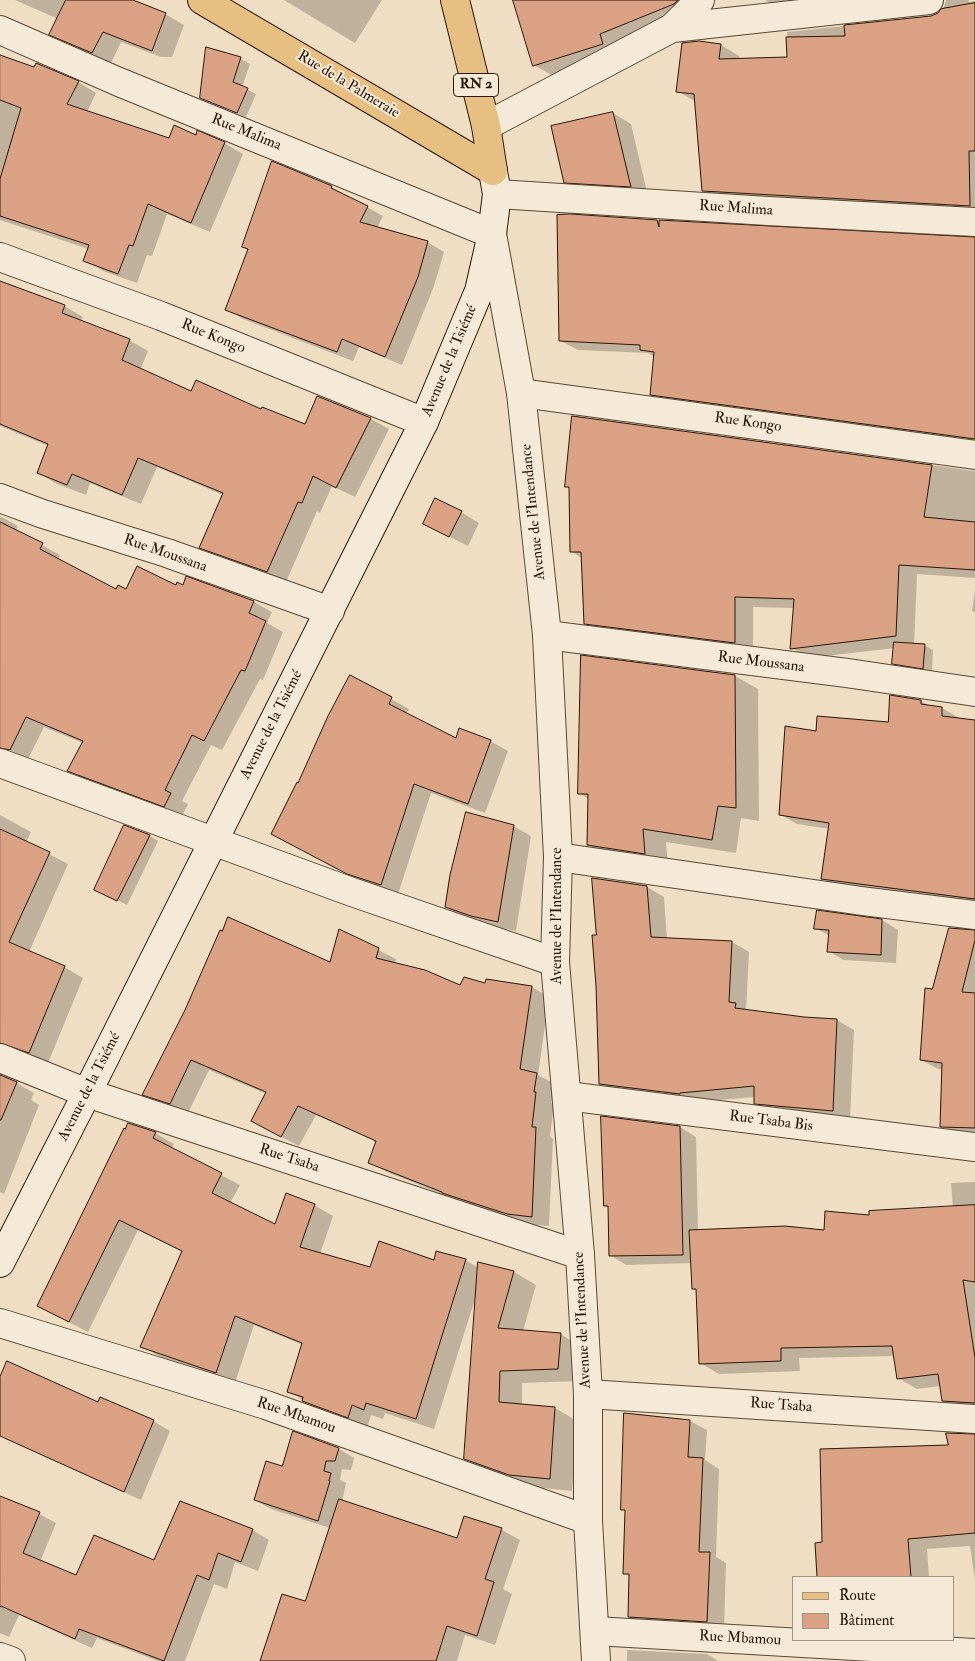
<!DOCTYPE html>
<meta charset="utf-8">
<style>
body{margin:0}
#map{position:relative;width:975px;height:1661px;overflow:hidden;background:#efdec3;font-family:"IM FELL Double Pica",serif}
canvas{display:block}
.legend{position:absolute;left:792px;top:1576px;width:162px;height:65px;box-sizing:border-box;background:#f5ead8;border:1px solid #a39583;margin:0;padding:6px 9px;list-style:none;font-size:15px;color:#281503}
.legend li{display:flex;align-items:center;gap:10px;height:25px}
.legend b{width:25px;border:1px solid #a39583}
</style>
<div id="map">
<canvas width="975" height="1661"></canvas>
<ul class="legend">
<li><b style="height:6px;background:#e8bf82"></b>Route</li>
<li><b style="height:14px;background:#daa185"></b>Bâtiment</li>
</ul>
</div>
<script>
const c = document.querySelector('canvas').getContext('2d');
c.lineJoin = 'round';
function fillPath(path, color) { c.fillStyle = color; c.fill(path, 'evenodd'); }
function stroke(path, color, width, dash) { c.strokeStyle = color; c.lineWidth = width; c.lineCap = dash ? 'butt' : 'round'; c.setLineDash(dash || []); c.stroke(path); }
function write(font, color, halo, rows, align = 'center') {
  c.font = font + ' "IM FELL Double Pica",serif'; c.lineWidth = 4; c.setLineDash([]); c.textBaseline = 'middle'; c.strokeStyle = halo; c.fillStyle = color; for (const [text, x, y, turn = 0] of rows) {
    c.save(); c.translate(x, y); c.rotate((+turn || 0) * Math.PI / 180); c.textAlign = isNaN(turn) ? turn : align; if (halo) c.strokeText(text, 0, 0); c.fillText(text, 0, 0); c.restore();
  }
}
fillPath(new Path2D(`
 M15 0H122L165 14 184 25 172 57H161L121 42 111 63 69 45 51 34 58 19Z
 M284 0H382L355 43Z
 M514 0H697L555 77 534 65Z
 M765 0H850L779 8Z
 M946 0H969V2L975 1V215L721 201 703 190 696 102 677 91 699 42 721 45 739 56V60L788 59 787 32 844 26 862 37 939 13 944 7Z
 M207 48 241 59 250 64 242 87 256 94 246 117 201 98Z
 M0 57 78 82 96 93 87 112 170 140 197 136 224 143 243 154 210 232 167 214 152 256 147 255 137 283 103 271 85 260 89 249 0 220Z
 M613 113 631 124 648 196 584 192 565 182Z
 M331 187 383 216 377 228 427 242 444 252 434 286 402 365 359 347 353 361 243 319 227 309 249 249Z
 M656 221 660 223 975 239V446L669 404 652 394 655 357 648 353 578 350 561 341Z
 M0 282 64 306 83 317 81 321 129 340 148 351 140 370 191 393 262 410 305 426 317 397 371 419 389 429 355 497 332 486 320 513 317 511 286 582 219 558 201 547 223 495 157 467 141 504 90 483 86 495 57 484 39 473 49 446 0 426Z
 M573 417 975 471V578L917 574 914 645H924L933 650 932 673 903 668 894 663 895 648 809 658 791 648 794 608 753 607V653L603 634 585 623 582 558 572 552 570 489 566 486Z
 M461 512 479 523 468 546 424 524Z
 M0 516 18 526 16 531 60 555 58 560 117 591 183 586 187 578 254 602 272 612 267 623 283 632 263 680 260 679 222 750 211 745 182 801 188 804 182 816 87 781 69 771 83 743 44 727 28 759 0 745Z
 M975 590V612L972 611Z
 M350 676 409 709 406 714 457 740 490 741 508 751 485 813 431 793 398 894 366 883 272 834 299 784Z
 M735 676 758 689 759 821 741 818 736 853 666 842 668 866 612 858 589 845V799L579 793Z
 M921 701 931 707 942 708 959 718V719L975 721V906L840 888 823 879 830 829 797 824 780 814 817 732 889 723Z
 M0 815 31 832 26 842 68 864 29 952 64 967 83 978 48 1063 0 1045Z
 M513 826 531 836 516 931 490 926 464 917 446 907Z
 M124 827 150 836 158 841 127 905 105 894Z
 M647 887 664 897 667 939 732 942 749 952 746 1010 804 1018 837 1020 854 1030 850 1120 772 1113 755 1103V1097L696 1102 618 1093 601 1084 597 936Z
 M818 912 882 920 898 930 896 963 844 960 828 951 830 936 815 928Z
 M340 931 396 959 395 964 460 987 486 984 532 987 549 997 538 1075 555 1084 551 1103 554 1104 550 1136 553 1139 549 1226 526 1224 461 1203 452 1198 387 1172 369 1162 377 1142 316 1115 299 1146 270 1131 267 1094 209 1070 188 1113 161 1104 144 1094 186 1010 331 964Z
 M975 931V1137L959 1136 942 1126 944 1070 938 1069 921 1060 933 990Z
 M0 1074 34 1093 31 1100 39 1105 4 1194 0 1192Z
 M680 1127 696 1137 698 1231H825L870 1216 953 1208 951 1183 975 1182V1412L962 1411 943 1400 941 1386 917 1389 898 1378 895 1356 799 1358 800 1371 719 1374 700 1363 698 1291 693 1288 692 1263 626 1265 610 1255 609 1208 605 1206Z
 M155 1133 174 1144 171 1149 240 1185 230 1203 276 1226 314 1205 333 1216 320 1254 371 1269 434 1261 465 1260 479 1268V1263L514 1272 536 1285 523 1331 560 1334 583 1347 580 1381 522 1383V1405L555 1408 577 1421 572 1491 533 1487 488 1471 465 1458 476 1296 434 1429 385 1413 383 1419 371 1415 367 1428 322 1412 288 1391 303 1345 254 1325 235 1383 160 1357 142 1346 183 1252 138 1230 88 1332 57 1316Z
 M0 1380 99 1404 153 1421 170 1431 141 1500 0 1436Z
 M626 1415 690 1421 707 1430 705 1460 719 1469 716 1557 726 1563 724 1631 646 1626 629 1617 631 1577 625 1573 626 1511 622 1509Z
 M975 1436V1580L970 1546 927 1549 929 1577H818L816 1544H824L950 1447Z
 M339 1449 354 1458 351 1470 342 1469 340 1480 346 1483 342 1502 458 1539 465 1518 502 1530 520 1540 503 1589 512 1594 495 1645 465 1635 457 1661H262L306 1603 330 1528 271 1509 255 1500 283 1468Z
 M0 1497 39 1514 56 1523 40 1562 76 1577 155 1562 252 1530 269 1540 258 1571 235 1562 227 1589 214 1584 185 1661H158L97 1638 92 1648 19 1615 9 1637 0 1633Z
 M627 1650 707 1654 718 1661H627Z`), '#0003');
const building = new Path2D(`
 M66 0H133L166 13 152 51 103 32 92 53 49 35Z
 M513 0H678L674 4 600 34 603 44 533 66Z
 M975 3V151H969L970 206 702 191 694 94 676 92 682 43 699 41 721 44 719 59 787 57 786 37 845 36 844 25 931 16 938 13 941 9Z
 M206 47 241 57 233 82 248 88 237 113 200 98Z
 M0 55 34 67 36 63 79 81 67 104 169 138 174 125 196 135 197 130 225 142 191 223 148 204 133 246 129 245 118 274 83 261 89 245 0 216V179L21 108 0 100Z
 M613 112 631 187 564 183 551 126Z
 M272 161 332 186 331 188 368 206 360 222 428 241 418 277 385 357 342 339 337 352 225 310 248 249 242 247Z
 M571 214 657 220 659 227V220L975 237V439L650 395 654 352 640 350V345L559 341 557 215Z
 M0 281 65 305 62 313 130 339 122 360 191 391 196 380 261 409 262 407 305 424 317 396 371 418 336 488 313 476 302 503 298 502 267 572 199 548 223 493 138 458 122 495 72 474 67 485 37 473 48 444 0 424Z
 M572 416 932 465 924 517 975 522V570L899 565 896 636 790 649 794 599 735 597V643L584 624 581 552H570L569 487H565Z
 M435 498 462 511 449 537 423 524Z
 M0 522 43 543 40 549 116 589 118 585 126 589 137 566 176 585 177 582 183 585 186 576 254 601 249 613 266 621 245 671 241 670 204 741 192 735 165 790 171 793 164 807 67 771 83 741 26 717 10 750 0 748Z
 M894 642 925 644 923 669 892 664Z
 M581 655 735 675 736 808 718 806 712 840 643 829 645 854 587 845 588 794H578Z
 M350 675 392 697 389 704 456 738 459 728 491 740 468 804 414 784 381 885 347 874 271 834 297 782 298 783 328 716Z
 M890 695 921 700V704L942 707V716L975 720V899L821 879 829 823 779 815 785 726 816 731 817 716 888 722Z
 M466 812 514 825 498 922 471 916 445 907 450 875Z
 M124 825 150 835 117 901 94 890Z
 M0 829 50 852 9 942 65 966 29 1053 0 1043Z
 M592 878 647 886 651 937 732 941 729 1002 736 1003 735 1008 804 1017 837 1019 833 1111 754 1104V1086L680 1093V1094L599 1084 596 986 592 935H596Z
 M817 910 882 919 881 955 827 952 829 930 814 929Z
 M228 917 330 962 339 929 379 948 376 958 425 970 460 985 464 977 485 983 486 979 532 986 520 1069 537 1073 534 1092H536L532 1127H536L532 1217 507 1214 442 1193V1192L368 1163 376 1141 298 1106 281 1137 251 1121 266 1092 191 1060 170 1104 142 1095 185 1010 220 930 222 931Z
 M949 928 975 930V940L962 992 975 993V1128L940 1127 942 1063 920 1060 925 988 932 989Z
 M0 1075 17 1082 1 1120H0Z
 M601 1116 680 1126 683 1255 609 1256 608 1206H604Z
 M128 1123 156 1132 153 1138 222 1173 212 1193 275 1224 286 1193 315 1204 300 1247 370 1267 379 1241 434 1260 436 1251 466 1259 416 1419 366 1403 364 1410 352 1405 348 1418 302 1401 303 1397 287 1392 302 1343 235 1316 216 1373 140 1347 182 1251 119 1220 69 1322 37 1306 124 1128 125 1129Z
 M975 1205V1282L963 1280 975 1358V1403L942 1401 938 1374 897 1379 892 1346 781 1348V1361L699 1364 696 1289H692L689 1230 785 1226 824 1230 825 1211 869 1215V1211Z
 M478 1262 514 1271 498 1328 561 1333 558 1369 500 1371 499 1402 555 1407 550 1479 509 1475 464 1459Z
 M7 1361 98 1402 100 1397 154 1420 124 1492 0 1436V1377Z
 M624 1413 690 1420 688 1457 703 1458 699 1552H710L707 1622 628 1617 629 1574H623L625 1510H621Z
 M293 1431 339 1448 335 1461H326L324 1471 331 1473 329 1481H330L318 1521 254 1500 266 1461 282 1466Z
 M946 1433 975 1434V1533L908 1539 911 1577H817L815 1543 822 1542 820 1449 948 1445Z
 M0 1496 40 1512 23 1553 76 1575 94 1535 154 1560 180 1501 253 1529 241 1562 218 1553 209 1580 197 1575 164 1661 79 1629 75 1639 1 1606 0 1607Z
 M339 1499 457 1538 464 1516 502 1528 485 1579 494 1582 477 1636 447 1626 436 1661H260L282 1594 305 1601Z`);
fillPath(building, '#daa185');
stroke(building, '#281503', 1);
const minor = new Path2D(`
 M672 28 700 0
 M0 30 119 82 492 234
 M486 126 672 28 929 0
 M497 194 768 211 975 222
 M0 257 161 316 424 422
 M521 393 975 455
 M0 498 43 514 167 553 330 611
 M547 635 847 673 975 692
 M0 763 352 892 555 962
 M558 857 862 901 975 915
 M0 1058 87 1093 580 1255
 M567 1096 975 1147
 M0 1323 266 1405 588 1520
 M588 1394 975 1419
 M595 1631 975 1653
 M0 1657 11 1661`);
const tertiary = new Path2D(`
 M492 234 521 393 547 635 558 857 555 962 580 1255 588 1394V1520L596 1661`);
const secondary = new Path2D(`
 M0 1263 87 1093 424 422 479 291 492 234 497 194 493 171`);
const primary = new Path2D(`
 M202 0 493 171`);
const trunk = new Path2D(`
 M455 0 486 126 493 171`);
stroke(minor, '#5a4733', 30);
stroke(tertiary, '#5a4733', 30);
stroke(secondary, '#281503', 30);
stroke(primary, '#281503', 30);
stroke(trunk, '#281503', 30);
stroke(minor, '#f5ead8', 28);
stroke(tertiary, '#f5ead8', 28);
stroke(secondary, '#f5ead8', 28);
stroke(primary, '#e8bf82', 28);
stroke(trunk, '#e8bf82', 28);
for (const [x, y, w] of [
 [476,85,45]
]) { const box = new Path2D(); box.roundRect(x - w / 2, y - 11.5, w, 23, 4); c.fillStyle = '#f5ead8'; c.fill(box); stroke(box, '#281503', 1); }
write('bold 14px', '#281503', null, [
 ["RN 2",476,85]
]);
write('15px', '#281503', '#f5ead8', [
 ["Rue de la Palmeraie",348,85,31],
 ["Rue Malima",246,133,22],
 ["Rue Malima",736,209,4],
 ["Rue Kongo",213,337,22],
 ["Avenue de la Tsiémé",450,361,-67],
 ["Rue Kongo",748,423,8],
 ["Avenue de l'Intendance",534,512,-96],
 ["Rue Moussana",165,554,19],
 ["Rue Moussana",761,663,7],
 ["Avenue de la Tsiémé",272,725,-63],
 ["Avenue de l'Intendance",558,916,-90],
 ["Avenue de la Tsiémé",90,1087,-63],
 ["Rue Tsaba Bis",771,1122,7],
 ["Rue Tsaba",289,1159,18],
 ["Avenue de l'Intendance",583,1320,-93],
 ["Rue Tsaba",781,1406,4],
 ["Rue Mbamou",296,1416,19],
 ["Rue Mbamou",740,1639,3]
]);
</script>
